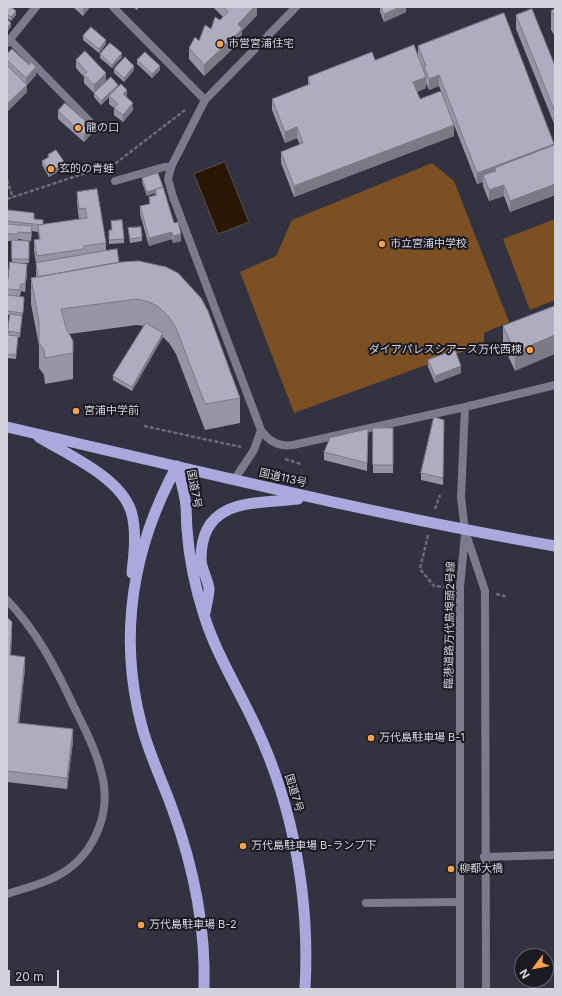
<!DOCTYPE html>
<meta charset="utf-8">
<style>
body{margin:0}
#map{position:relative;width:562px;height:996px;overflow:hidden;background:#323241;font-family:Inter,sans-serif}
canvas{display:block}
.frame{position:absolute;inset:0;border:8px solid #d2d2dc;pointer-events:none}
.north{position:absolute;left:514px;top:948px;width:40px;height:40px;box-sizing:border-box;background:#1b1a21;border:1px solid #64646c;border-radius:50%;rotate:238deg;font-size:11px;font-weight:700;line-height:16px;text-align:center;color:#d2d2dc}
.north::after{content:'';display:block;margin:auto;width:14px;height:18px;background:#f7a149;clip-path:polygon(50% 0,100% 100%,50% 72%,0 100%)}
.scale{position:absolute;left:8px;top:970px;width:51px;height:18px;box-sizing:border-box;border:2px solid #d2d2dc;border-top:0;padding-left:5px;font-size:12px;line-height:14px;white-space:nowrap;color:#d2d2dc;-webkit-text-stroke:3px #1b1a21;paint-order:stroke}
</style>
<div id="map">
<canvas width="562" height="996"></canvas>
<div class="frame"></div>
<div class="north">N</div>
<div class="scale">20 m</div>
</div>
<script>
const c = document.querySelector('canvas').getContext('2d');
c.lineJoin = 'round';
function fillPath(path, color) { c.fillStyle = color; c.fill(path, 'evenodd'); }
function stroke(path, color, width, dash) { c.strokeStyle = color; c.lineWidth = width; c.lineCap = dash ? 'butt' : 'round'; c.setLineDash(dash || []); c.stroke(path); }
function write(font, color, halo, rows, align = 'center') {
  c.font = font + ' Inter,"Noto Sans JP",sans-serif'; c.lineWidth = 4; c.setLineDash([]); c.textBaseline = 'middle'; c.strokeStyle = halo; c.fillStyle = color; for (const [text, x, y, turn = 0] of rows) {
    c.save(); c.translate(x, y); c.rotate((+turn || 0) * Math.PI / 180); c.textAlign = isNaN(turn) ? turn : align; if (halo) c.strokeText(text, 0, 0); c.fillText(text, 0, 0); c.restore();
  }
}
fillPath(new Path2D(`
 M432 163 454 181 509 322 484 333V344L294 413 240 272 276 256 292 220Z
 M555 219V300L530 310 503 239Z`), '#7c5022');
const water = new Path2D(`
 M225 162 249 222 218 234 194 174Z`);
fillPath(water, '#291705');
stroke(water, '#5c4f46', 1);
stroke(new Path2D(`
 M7 180 13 198
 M7 199 116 163 185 110
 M144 426 241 447
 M285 459 301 464
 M435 509 440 495
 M428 535 420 569 434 586 448 587
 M496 594 507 597`), '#6c6c79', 2.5, [4, 2]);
stroke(new Path2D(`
 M10 40 97 129
 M115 181 164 167H171
 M366 903 460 902`), '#7c7b8d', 8);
stroke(new Path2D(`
 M113 7 205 100
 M296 7 205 100 171 167 168 179 173 197 261 430C269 442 279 447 293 445L465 407 555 385
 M7 43 36 7
 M465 407 461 497 465 531
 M234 480 254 450 261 430
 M484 857 555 855`), '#7c7b8d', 8);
stroke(new Path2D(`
 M465 531 485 591 486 989
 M7 600C36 630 56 668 73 705 84 727 96 750 102 775 112 816 92 860 53 878 39 885 22 889 7 894
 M460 989V587L465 534`), '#7c7b8d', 8);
stroke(new Path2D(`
 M7 427C189 469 371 514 555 546
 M39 437C68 455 120 477 131 511 137 530 134 554 132 573
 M177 466C180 477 183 488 185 499 187 508 186 519 187 529 189 558 195 587 204 615 216 654 239 690 256 727 294 808 310 900 305 989
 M177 466C133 546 118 634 141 723 148 752 162 780 172 808 193 865 206 928 204 989
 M205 613C206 606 209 596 209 589 208 579 201 569 201 559 201 498 253 504 298 499`), '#aaa8dc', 11);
fillPath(new Path2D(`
 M7 7 16 15 11 21 7 18Z
 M73 7H90L83 16Z
 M133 7H139L137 10Z
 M213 7H257V15L242 31V40L204 76 189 59V48L199 41 223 17Z
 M380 7H406V12L384 22 380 12Z
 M555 9V36L551 30V11Z
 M516 15 555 66V126L516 29Z
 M83 36 106 44 99 53 83 40Z
 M418 46 554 146 555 145V195L510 212 504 196 489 201 483 186V182L477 184 439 86 429 90 426 83V88L417 92 420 99 454 136 294 197 281 163V152L300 145 297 138 285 143 272 110V99L308 85V77L375 60 418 55Z
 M7 54 36 75 27 85V92L7 112Z
 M100 54 122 57 112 68 100 58Z
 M76 60 106 80 94 93 84 83V77L76 68Z
 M137 60 160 70 152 78 137 64Z
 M114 69 134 70 124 82 114 73Z
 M118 86 127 97 133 110 123 122 114 115V108L109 104V97L101 105 94 97V93Z
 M58 111 91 134 84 142 58 119Z
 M48 155 65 167 49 177 42 165V161L48 157Z
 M142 178 163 188 174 223 181 241 173 243 172 239 149 246 140 214V206L149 204V197L155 195V193L147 196 142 182Z
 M77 192 106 243V251L119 262H122L240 398V423L205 430 176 354 169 343 163 337 132 391 113 380V376L144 326 137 325 69 334 73 341V379L45 384 44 375 39 368V346L31 304V278L36 277V263L34 251V240L39 239 38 232 32 231 31 241 18 239V240L29 241V263H15L27 272 25 292 21 291 20 296 24 301 20 337H18L16 359 7 358V335H8L10 315H7V289L12 262V241H7V224L8 210 34 219 43 225 79 219 77 203Z
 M128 228 142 237V241L130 243Z
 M109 230H112L124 239V243L109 244Z
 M555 306 515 371 503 345V326Z
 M428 360 461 373 435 383 428 367Z
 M444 420 443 485 421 480V473Z
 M373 428H393V473H373Z
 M368 429 367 471 324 460V452Z
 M7 617 12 633 11 655 25 668 19 723 73 741 67 789 7 782Z`), '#9695a5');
fillPath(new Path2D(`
 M83 7H90L83 16Z
 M254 7H257V15L242 31V40L204 76V65L238 24Z
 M400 7H406V12L384 22V14Z
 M16 11V15L11 21V17Z
 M11 23V27L7 32V28Z
 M106 40V44L99 53V49Z
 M122 53V57L112 68V65Z
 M134 66V70L124 82V78Z
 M160 66V70L152 78V74Z
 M36 67V75L27 85V92L7 112V104L26 85V78Z
 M106 73V80L94 93V85Z
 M439 75V86L429 90V79Z
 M426 77V88L413 93V82Z
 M118 85V89L101 105V101Z
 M127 90V97L123 94Z
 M133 103V110L123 122V115Z
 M454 125V136L294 197V186Z
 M91 126V134L84 142V135Z
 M297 127V138L285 143V132Z
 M554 144V155L496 171 495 168V177L483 175V182L477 184V173Z
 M65 163V167L49 177V173Z
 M555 184V195L510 212V201Z
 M504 185V196L489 201V190Z
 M163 187V191L155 190V193L147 196V192Z
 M172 232V239L149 246V238Z
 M181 234V241L173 243V236Z
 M27 264V272L25 292V284Z
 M163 333V337L132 391V387Z
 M555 335V354L515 371V352Z
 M461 366V373L435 383V376Z
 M12 622V633L10 666V655Z
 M25 657V668L18 734V723Z
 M73 729V741L67 789V778Z`), '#7a7986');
const building = new Path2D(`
 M7 7H11L16 11 11 17 7 14Z
 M224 7H254L238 24 242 29 204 65 189 48 195 37 199 41 205 25 211 29 215 17 220 20 228 12Z
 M381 7H400L384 14Z
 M532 9 555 66V112L516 15Z
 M555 9V17L551 11Z
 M504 13 554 144 477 173 439 75 429 79 424 67 426 66 418 46Z
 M7 19 11 23 7 28Z
 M91 27 106 40 99 49 83 36Z
 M110 43 122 53 112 65 100 54Z
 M414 45 426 77 413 82 420 99 441 91 454 125 294 186 281 152 303 143 297 127 285 132 272 99 310 84 308 77 372 52 375 60Z
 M12 49 29 65 31 62 36 67 26 78 7 60V54Z
 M85 51 106 73 94 85 84 75 87 72 76 60Z
 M145 52 160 66 152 74 137 60Z
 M125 57 134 66 124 78 114 69Z
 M7 65 27 85 7 104Z
 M111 77 118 85 101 101 94 93Z
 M121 84 127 90 123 94 133 103 123 115 114 108 118 104 109 96Z
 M65 103 91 126 84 135 58 111Z
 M555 145V184L510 201 504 185 489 190 483 175 496 171 495 168Z
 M56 150 65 163 49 173 42 161 49 157 48 155Z
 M158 173 163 187 147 192 142 178Z
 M163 187 174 223 178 222 181 234 173 236 172 232 149 238 140 206 150 204 149 197 157 195 155 190Z
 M97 189 106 243 84 246V249L37 256 34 240 40 239 38 225 87 218 85 208 79 209 77 192Z
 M8 210 34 213V219L43 220V225L7 221Z
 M122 220 124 239 109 240V230H112L111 221Z
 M7 224 32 226 31 233 18 232V234H7Z
 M141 227 142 237 130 239 128 228Z
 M12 240 29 241V259H12Z
 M117 249 119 262 38 277 36 263Z
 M139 261 166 267 178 273 201 298 208 311 240 398 205 404 176 328 169 317 159 307 149 302 137 299 61 309 66 328 73 341V353L45 358 44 350 39 343V322L31 278 122 262Z
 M10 262 27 264 25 284H21L20 290 7 289Z
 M8 295 24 297 23 313 7 311Z
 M555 306V335L515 352 503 326Z
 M10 314 22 316 20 333 8 331Z
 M146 323 163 333 132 387 113 376Z
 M7 335 18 336 16 355 7 354Z
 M455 350 461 366 435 376 428 360Z
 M434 417 444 420 443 478 421 473Z
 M373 428H393V465H373Z
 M368 429 367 463 324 452 330 438Z
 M7 617 12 622 10 655 25 657 18 723 73 729 67 778 7 771Z`);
fillPath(building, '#aeadc0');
stroke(building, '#7a7986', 1);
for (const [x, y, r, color] of [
 [220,44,4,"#f7a149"],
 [78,128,4,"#f7a149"],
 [51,169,4,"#f7a149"],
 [382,244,4,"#f7a149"],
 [530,350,4,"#f7a149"],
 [76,411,4,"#f7a149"],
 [371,738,4,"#f7a149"],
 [243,846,4,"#f7a149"],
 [451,869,4,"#f7a149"],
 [141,925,4,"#f7a149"]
]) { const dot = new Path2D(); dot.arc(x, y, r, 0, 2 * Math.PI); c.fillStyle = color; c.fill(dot); stroke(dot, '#1b1a21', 1.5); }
write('11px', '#d2d2dc', '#1b1a21', [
 ["市営宮浦住宅",228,44],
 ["龍の口",86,128],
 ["玄的の青蛙",59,169],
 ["市立宮浦中学校",390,244],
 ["ダイアパレスシアース万代西棟",522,350,"right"],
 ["宮浦中学前",84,411],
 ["万代島駐車場 B-1",379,738],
 ["万代島駐車場 B-ランプ下",251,846],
 ["柳都大橋",459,869],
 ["万代島駐車場 B-2",149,925]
], 'left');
write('11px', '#d2d2dc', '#1b1a21', [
 ["国道113号",283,478,13],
 ["国道7号",194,489,80],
 ["臨港道路万代島埠頭2号線",450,625,-89],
 ["国道7号",294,793,73]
]);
</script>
